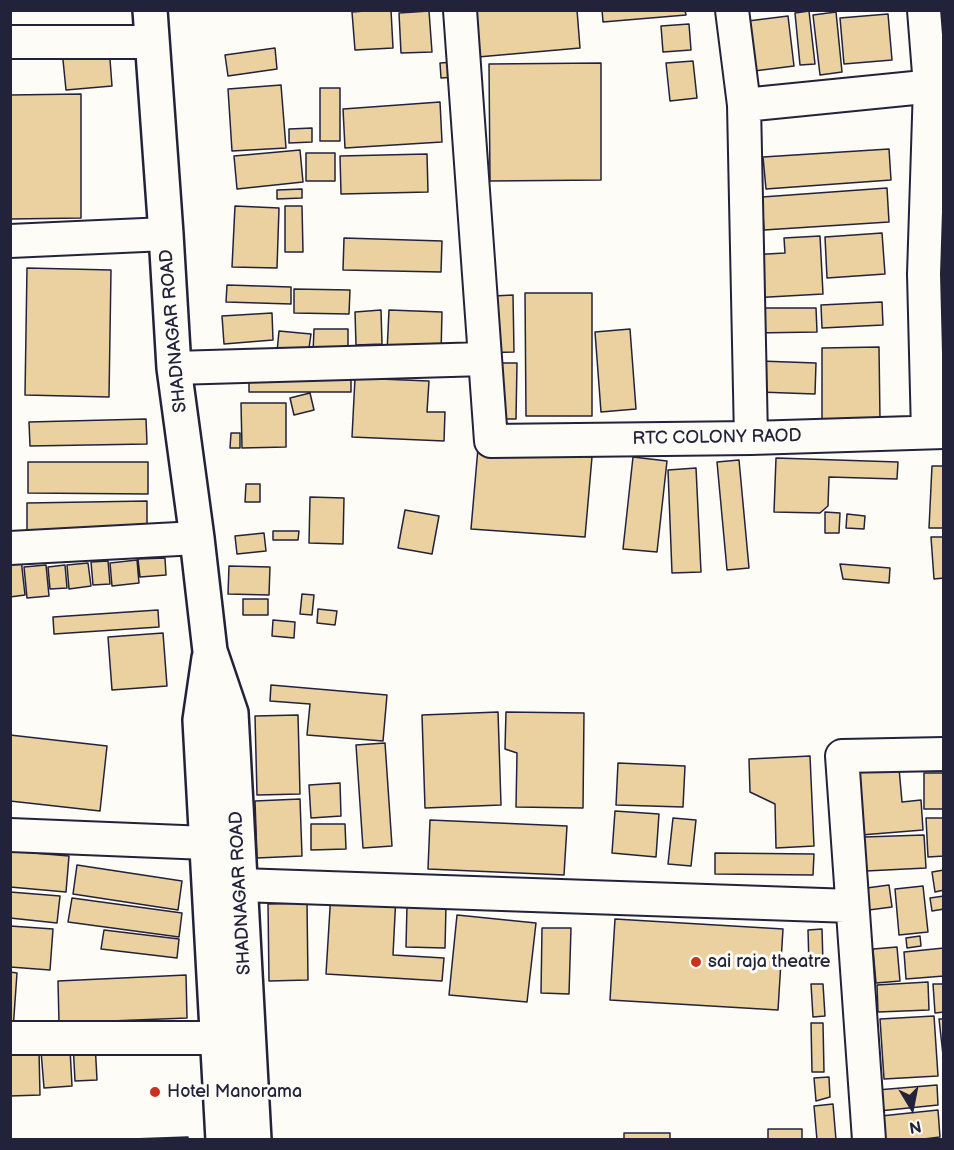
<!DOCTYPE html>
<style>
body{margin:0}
#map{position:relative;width:954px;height:1150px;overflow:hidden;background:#fdfcf7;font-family:"Balsamiq Sans",sans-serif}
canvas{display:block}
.frame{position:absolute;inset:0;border:12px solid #22223b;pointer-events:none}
.north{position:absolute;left:882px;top:1078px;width:60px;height:60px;-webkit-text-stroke:4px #fdfcf7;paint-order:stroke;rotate:170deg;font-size:16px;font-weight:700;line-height:24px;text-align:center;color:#22223b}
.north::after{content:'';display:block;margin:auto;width:21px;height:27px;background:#22223b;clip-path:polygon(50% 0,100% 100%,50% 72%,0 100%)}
</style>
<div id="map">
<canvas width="954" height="1150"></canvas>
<div class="frame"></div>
<div class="north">N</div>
</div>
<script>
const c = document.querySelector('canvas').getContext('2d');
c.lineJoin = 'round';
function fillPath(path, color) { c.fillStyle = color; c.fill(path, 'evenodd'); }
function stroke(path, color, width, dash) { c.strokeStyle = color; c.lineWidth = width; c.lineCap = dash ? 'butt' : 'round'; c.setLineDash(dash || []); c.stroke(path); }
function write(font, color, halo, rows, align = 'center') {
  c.font = font + ' "Balsamiq Sans",sans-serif'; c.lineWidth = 6; c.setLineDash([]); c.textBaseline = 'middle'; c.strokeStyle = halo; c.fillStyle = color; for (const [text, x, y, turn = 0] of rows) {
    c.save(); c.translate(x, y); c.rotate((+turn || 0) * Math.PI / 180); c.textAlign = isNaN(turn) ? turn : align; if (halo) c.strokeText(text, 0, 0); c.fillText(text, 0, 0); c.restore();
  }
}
const building = new Path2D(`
 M377 10H391L393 48 355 50 352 12Z
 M475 10H577L580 48 478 57Z
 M602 10H685L686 15 603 22Z
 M429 11 432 52 401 53 399 13Z
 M809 11 815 64 800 65 795 13Z
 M836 12 842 72 820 75 813 15Z
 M888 14 892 60 844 64 840 18Z
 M788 16 794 66 738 73 732 23Z
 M689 24 691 50 663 52 661 26Z
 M109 46 112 86 66 90 62 50Z
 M275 48 277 69 228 76 225 55Z
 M693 61 697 98 670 101 666 63Z
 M454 62 455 77 441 78 440 63Z
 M601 63V180L490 181 489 64Z
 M281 85 286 148 232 151 228 89Z
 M320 88H340V141H320Z
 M81 94V218L10 219V95Z
 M440 102 442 142 345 148 343 109Z
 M312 128V142L289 143V129Z
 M889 149 891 180 766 189 763 157Z
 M300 150 303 182 237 189 234 156Z
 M306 153H335V181H306Z
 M427 154 428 192 341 194 340 156Z
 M887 188 889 222 764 230 762 197Z
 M936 188H944V256L927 262Z
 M302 189V198L277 199V190Z
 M235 206 279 208 277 268 232 267Z
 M285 206H302L303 252H285Z
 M882 233 885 274 827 278 825 237Z
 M820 236 823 294 751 298 749 255 785 253 784 238Z
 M344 238 442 241 441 272 343 270Z
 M927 267 944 268V360L934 356Z
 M27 268 111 270 109 397 25 395Z
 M227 285 291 287V304L226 302Z
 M294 289 350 290 349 314 294 313Z
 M525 293H592V416H526Z
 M513 295 514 352 476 353 474 297Z
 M882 302 883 325 822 328 821 305Z
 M754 308H816L817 332 754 333Z
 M381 310 382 344 356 345 355 312Z
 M389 310 442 312 441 354 387 352Z
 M272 313 273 340 224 344 222 316Z
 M314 329H348V354L313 353Z
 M630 329 636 409 601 412 595 332Z
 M279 331 311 334 308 355 277 352Z
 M879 347 880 420 822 421V348Z
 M760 361 816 363 815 394 759 392Z
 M479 363H517L516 419H479Z
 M249 369H351V392H249Z
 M355 378 429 381 427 412H445L444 441 352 437Z
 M310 393 314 410 294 415 290 398Z
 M241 403H286V447L242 448Z
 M146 419 147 444 30 446 29 422Z
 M231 433H240V448H230Z
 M478 448 592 457 585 537 471 529Z
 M633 457 667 461 657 552 623 549Z
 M776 458 898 462 897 479 829 477 828 506 820 513 774 512Z
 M739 460 749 568 727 570 717 462Z
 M28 462H148V494L28 493Z
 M932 466H944V528H929Z
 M696 468 701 572 672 573 668 470Z
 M246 484H260V502H245Z
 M310 497 344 498 343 544 309 543Z
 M147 501V531L27 532V503Z
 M405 510 439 516 432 554 398 548Z
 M825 512 840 513 839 533H825Z
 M847 514 865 516 864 529 846 528Z
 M273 531H299L298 540H273Z
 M264 533 266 551 237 554 235 536Z
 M931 537H944V578L934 579Z
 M165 558 166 575 140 577 138 559Z
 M21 559 25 595 10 597V560Z
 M137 560 139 583 112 586 110 563Z
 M108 561 110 584 93 585 91 562Z
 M88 563 91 586 69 589 67 565Z
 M840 564 890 568 889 583 843 579Z
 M46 565 49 596 27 598 24 567Z
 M65 565 67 588 50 589 48 567Z
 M229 566 270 567 269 595 228 594Z
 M302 594 314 595 312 615 300 614Z
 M243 599H268V615H243Z
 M318 609 337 611 335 625 317 623Z
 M158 610 159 627 54 634 53 617Z
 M273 620 295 622 294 638 272 636Z
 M163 633 167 686 112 690 108 637Z
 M271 685 387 695 383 741 307 735 310 704 270 701Z
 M498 712 501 805 425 808 422 715Z
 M506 712 584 713 583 808 516 807 517 753 505 749Z
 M298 715 300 794 257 795 255 716Z
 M10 735 107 746 100 811 10 801Z
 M385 743 392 846 363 848 356 745Z
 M810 756 814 846 776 848 775 804 750 792 749 759Z
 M618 763 685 766 683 807 616 805Z
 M899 768 902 802 921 800 923 830 861 835 855 771Z
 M924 773H944V809H924Z
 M340 783 341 816 311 818 309 785Z
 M300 799 302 856 257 858 255 801Z
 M615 811 659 814 656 857 612 853Z
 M673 818 696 820 691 866 668 864Z
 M926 818H944V856L928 857Z
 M430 820 567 826 564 875 428 869Z
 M311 824H345L346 849 311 850Z
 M924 835 926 868 866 871 864 837Z
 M10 851 69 856 66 892 10 887Z
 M715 853 814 854 813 875 715 874Z
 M77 865 182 881 178 910 73 894Z
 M944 870V890L935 892 932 872Z
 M889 885 892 907 861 911 859 889Z
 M923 886 928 932 899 935 895 889Z
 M10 892 60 896 57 923 10 918Z
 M331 892 396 895 393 955 444 958 442 981 326 974Z
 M944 896V909L932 911 930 898Z
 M72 898 182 913 179 937 68 922Z
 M307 903 308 980 269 981 268 904Z
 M407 905 446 906 445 948 406 947Z
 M457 915 536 923 527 1002 449 995Z
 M615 919 783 929 778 1010 610 1000Z
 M10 926 53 929 50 970 10 967Z
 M542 928H571L569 994 541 993Z
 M822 929 823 964 809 965 808 930Z
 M104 930 179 939 177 958 101 949Z
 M920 936 921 946 907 948 906 938Z
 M897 947 900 981 876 983 873 949Z
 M944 948V976L906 979 904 952Z
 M10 972 17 973 13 1030H10Z
 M186 975 187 1018 59 1023 58 981Z
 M928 982 929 1010 878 1012 877 985Z
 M811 984H823L825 1016 813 1017Z
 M933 984H944V1012L935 1013Z
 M934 1016 938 1076 884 1079 880 1019Z
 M939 1019H944V1064Z
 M811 1023H823L824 1072H812Z
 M95 1042 97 1080 75 1081 73 1043Z
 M70 1049 72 1086 44 1088 41 1051Z
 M10 1051H39L40 1095 10 1096Z
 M829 1077 830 1097 816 1101 814 1078Z
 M937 1085 938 1105 879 1111 877 1090Z
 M833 1104 836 1140H817L814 1106Z
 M938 1110 940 1137 916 1140H883L881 1116Z
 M768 1129H802V1140H768Z
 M624 1133H670V1140H624Z
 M188 1137V1140H104Z`);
fillPath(building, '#ebd1a0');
stroke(building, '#22223b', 1.5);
const street = new Path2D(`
 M460 10 491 441 751 438 944 432
 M732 10 744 105 751 438
 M924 10 930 86 924 274 928 432
 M10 42H152
 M744 105 944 85
 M10 241 166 234
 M174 368 485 359
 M10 548 197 538
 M10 835 207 843
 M240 885 852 906
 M10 1038H217
 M869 1140 842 756 944 754`);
const primary = new Path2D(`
 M150 10 166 234 174 368 197 538 210 651 231 713 254 1140
 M209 658 200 720 223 1140`);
stroke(street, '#22223b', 36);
stroke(primary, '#22223b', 38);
stroke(street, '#fdfcf7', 32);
stroke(primary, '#fdfcf7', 33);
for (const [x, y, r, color] of [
 [696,962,6,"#c8321e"],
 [155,1092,6,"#c8321e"]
]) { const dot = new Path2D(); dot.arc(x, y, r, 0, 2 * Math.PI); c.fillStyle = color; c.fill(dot); stroke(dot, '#fdfcf7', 2); }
write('18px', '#22223b', '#fdfcf7', [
 ["SHADNAGAR ROAD",174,331,-95],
 ["RTC COLONY RAOD",717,438,-1],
 ["SHADNAGAR ROAD",241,893,-93]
]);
write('18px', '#22223b', '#fdfcf7', [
 ["sai raja theatre",708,962],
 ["Hotel Manorama",167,1092]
], 'left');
</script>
